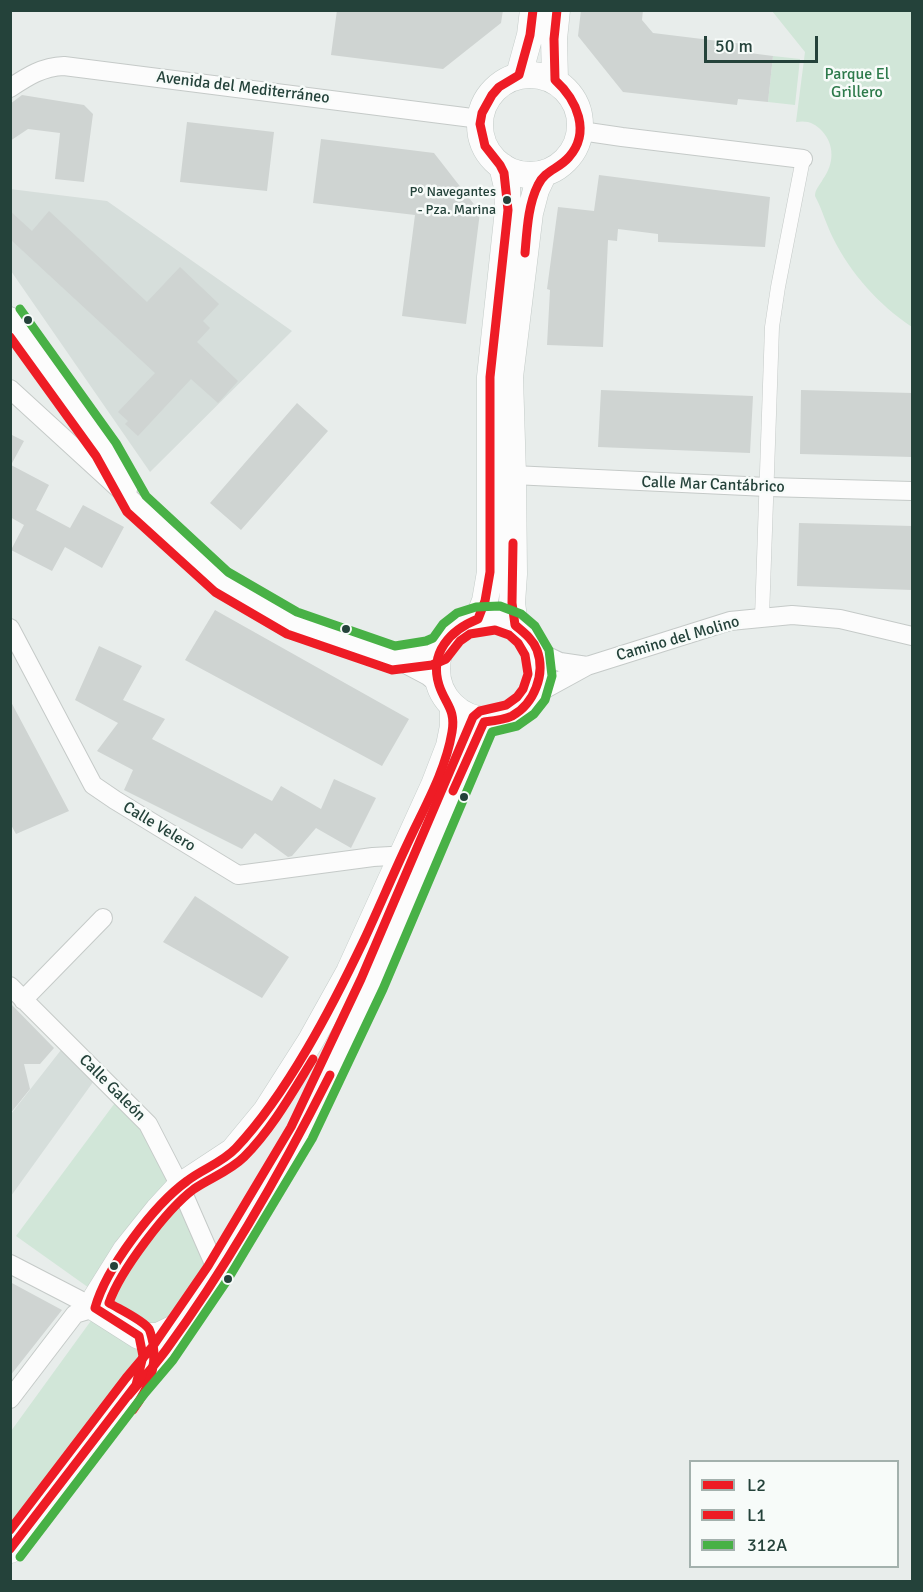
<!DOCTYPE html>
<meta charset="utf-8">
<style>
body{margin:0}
#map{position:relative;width:923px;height:1592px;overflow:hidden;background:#e8edeb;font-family:Signika,sans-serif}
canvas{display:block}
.frame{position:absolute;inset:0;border:12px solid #24423a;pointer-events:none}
.legend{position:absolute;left:689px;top:1460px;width:210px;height:108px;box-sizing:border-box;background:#f7fbf9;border:2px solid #a3b1ad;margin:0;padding:8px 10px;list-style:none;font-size:18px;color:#24423a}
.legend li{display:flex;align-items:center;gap:12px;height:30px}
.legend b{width:30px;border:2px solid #a3b1ad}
.scale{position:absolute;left:704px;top:36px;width:114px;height:27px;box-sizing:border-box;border:3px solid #24423a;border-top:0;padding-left:8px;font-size:18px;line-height:21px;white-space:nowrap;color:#24423a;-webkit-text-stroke:4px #f7fbf9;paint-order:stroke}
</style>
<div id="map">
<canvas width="923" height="1592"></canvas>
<div class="frame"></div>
<ul class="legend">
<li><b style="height:8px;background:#ee1c25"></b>L2</li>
<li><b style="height:8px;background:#ee1c25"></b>L1</li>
<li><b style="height:8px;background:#48b146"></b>312A</li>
</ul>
<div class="scale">50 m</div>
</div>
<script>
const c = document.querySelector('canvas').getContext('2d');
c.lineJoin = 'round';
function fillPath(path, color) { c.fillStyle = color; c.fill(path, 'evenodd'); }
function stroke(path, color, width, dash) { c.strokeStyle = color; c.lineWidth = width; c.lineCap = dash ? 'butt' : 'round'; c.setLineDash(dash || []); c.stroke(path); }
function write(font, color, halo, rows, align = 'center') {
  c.font = font + ' Signika,sans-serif'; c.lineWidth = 5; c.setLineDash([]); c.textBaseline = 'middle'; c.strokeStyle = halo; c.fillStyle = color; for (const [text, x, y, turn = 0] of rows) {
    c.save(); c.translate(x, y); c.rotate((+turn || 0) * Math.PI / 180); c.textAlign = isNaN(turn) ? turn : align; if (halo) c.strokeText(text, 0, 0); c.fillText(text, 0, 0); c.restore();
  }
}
fillPath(new Path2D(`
 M10 189 107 201 292 331 150 472 11 271Z
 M68 1041 101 1071 11 1196V1114Z`), '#d6dedb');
fillPath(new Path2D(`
 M772 11H912V327C879 305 851 274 833 238 826 224 822 209 815 196 815 189 820 185 823 179 834 164 835 145 822 131 815 123 807 120 796 122L805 52Z
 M773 56 800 59 795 105 768 102Z
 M126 1088 211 1274 11 1535V1431L106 1300 16 1236Z`), '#d1e6d8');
fillPath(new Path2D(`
 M337 10H503L501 23 443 69 331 55Z
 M581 10H643L642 20 653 33 743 44 742 52 773 56 768 102 738 99 737 105 623 92 578 36Z
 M22 95 84 105 93 114 84 182 55 179 60 133 28 129 10 141V104Z
 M187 122 274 132 267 191 180 182Z
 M321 139 434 153 480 212 466 324 402 316 415 215 313 203Z
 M599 175 770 197 765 247 658 242V234L618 229 617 241 608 240 603 347 547 345 550 290 547 289 558 207 594 211Z
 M10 211 32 231 49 211 147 302 180 267 219 304 203 321 210 328 197 342 238 381 218 403 191 379 138 436 125 424 128 421 118 412 155 373 10 239Z
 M601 390 753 396 750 453 598 447Z
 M801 390 912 393V457L800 454Z
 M297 403 328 431 241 530 210 503Z
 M10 434 24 441 11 465 49 485 36 510 70 528 83 505 124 527 102 568 65 547 52 571 11 550 24 525 10 517Z
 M799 523 912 526V590L797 586Z
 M215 610 409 719 382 766 185 660Z
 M99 646 142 666 123 700 165 719 152 739 272 801 281 786 321 809 334 779 376 798 351 848 316 828 292 856 288 857 255 833 242 849 124 790 133 770 97 751 118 723 75 700Z
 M10 700 69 811 16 834 10 823Z
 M195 896 289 957 262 998 163 942Z
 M10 1003 54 1048 40 1064H24L30 1089 10 1114Z
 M10 1282 62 1310 10 1376Z`), '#cfd4d2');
const pedestrian = new Path2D(`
 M762 617 772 327 778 287 803 159`);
const minor = new Path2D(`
 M10 88C28 76 42 67 64 66L480 119
 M581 131 622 137 803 159
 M10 316 106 450 128 489
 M10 389 221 582 292 623 394 658 428 676 439 685
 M513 475 767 487 912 491
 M10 628 93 785 115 800 238 875 373 857 391 856 399 861
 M537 651 560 662 587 666
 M394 658 429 653 441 648
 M534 695 587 666 730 621 792 615 840 619 912 636
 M10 986 148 1124 180 1186 218 1273
 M23 1000 103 918
 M10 1264 95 1308
 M10 1399 75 1314 95 1308`);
const secondary = new Path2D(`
 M480 125a50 50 0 1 1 100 0a50 50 0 1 1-100 0Z
 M519 75 530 35 533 10
 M555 80 554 39 557 10
 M437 669a51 51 0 1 1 102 0a51 51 0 1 1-102 0Z
 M478 619 485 601 490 572V377L508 210 507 187 502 166
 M515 625 512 603 514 574 513 475 510 377 530 213 536 190 544 173
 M185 1323 158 1336H139L95 1308 96 1298 126 1250 158 1210 180 1186 233 1151 266 1111 310 1042 349 972 434 785 449 746 453 726V707
 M10 1550 136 1385 163 1353 218 1273 271 1187 302 1133 339 1057 422 869 468 755 484 722`);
stroke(pedestrian, '#c5cac8', 15);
stroke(minor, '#c5cac8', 20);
stroke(secondary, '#c3cbc8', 27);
stroke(pedestrian, '#fcfcfc', 14);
stroke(minor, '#fcfcfc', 18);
stroke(secondary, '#fcfcfc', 26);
stroke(new Path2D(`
 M525 253C527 230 528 205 538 185 545 170 559 169 569 157 591 132 577 100 555 80L554 39 557 10
 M453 791 484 722C493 721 504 720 512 716 534 704 546 674 537 650 533 639 523 632 515 625L512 603 513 543
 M128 1396C141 1381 154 1366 166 1350 229 1264 282 1170 330 1075
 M10 1549 136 1385 143 1356 139 1336 95 1308C106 1268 154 1205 187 1181 202 1169 222 1163 236 1148 287 1094 332 1007 364 940 378 910 391 879 405 849 422 811 445 774 452 732 456 709 445 704 439 685 429 653 450 630 478 619L485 601 490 572V377L508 210 504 173 500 165 485 146 480 124 482 113 492 95 499 87 519 75 530 35 533 10`), '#ee1c25', 9);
stroke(new Path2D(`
 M10 337 96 456 127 512 215 592 287 634 392 670 432 665 446 659 460 641 470 634 495 630 509 635 518 643 525 655 528 674 523 689 517 697 506 705 480 711 473 717 361 979 291 1127 208 1266 153 1346 126 1378 10 1530
 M133 1410C148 1389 157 1369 153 1343 152 1339 151 1333 149 1329 143 1320 119 1309 109 1303 120 1271 167 1209 194 1189 210 1178 230 1171 244 1157 272 1129 292 1093 313 1059`), '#ee1c25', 9);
stroke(new Path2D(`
 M20 1557 145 1393 173 1360 228 1279 312 1139 383 989 492 732 517 726 534 714 545 700 552 676 549 650 535 626 521 614 500 606 476 607 457 613 443 624 433 638 426 641 395 646 297 612 228 572 146 496 116 443 20 309`), '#48b146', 9);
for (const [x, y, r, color] of [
 [507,200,5,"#24423a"],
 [28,320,5,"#24423a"],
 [346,629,5,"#24423a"],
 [464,797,5,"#24423a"],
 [114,1266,5,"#24423a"],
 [228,1279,5,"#24423a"]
]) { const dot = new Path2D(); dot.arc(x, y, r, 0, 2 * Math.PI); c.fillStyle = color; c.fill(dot); stroke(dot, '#f7fbf9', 2); }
write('14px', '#24423a', '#f7fbf9', [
 ["Pº Navegantes",496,192],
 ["- Pza. Marina",496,210]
], 'right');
write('16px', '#2d7a4b', '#f7fbf9', [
 ["Parque El",857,75],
 ["Grillero",857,93]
]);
write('16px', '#24423a', '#f7fbf9', [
 ["Avenida del Mediterráneo",243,88,7],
 ["Calle Mar Cantábrico",713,485,2],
 ["Camino del Molino",678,639,-16],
 ["Calle Velero",159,827,31],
 ["Calle Galeón",112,1088,45]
]);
</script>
